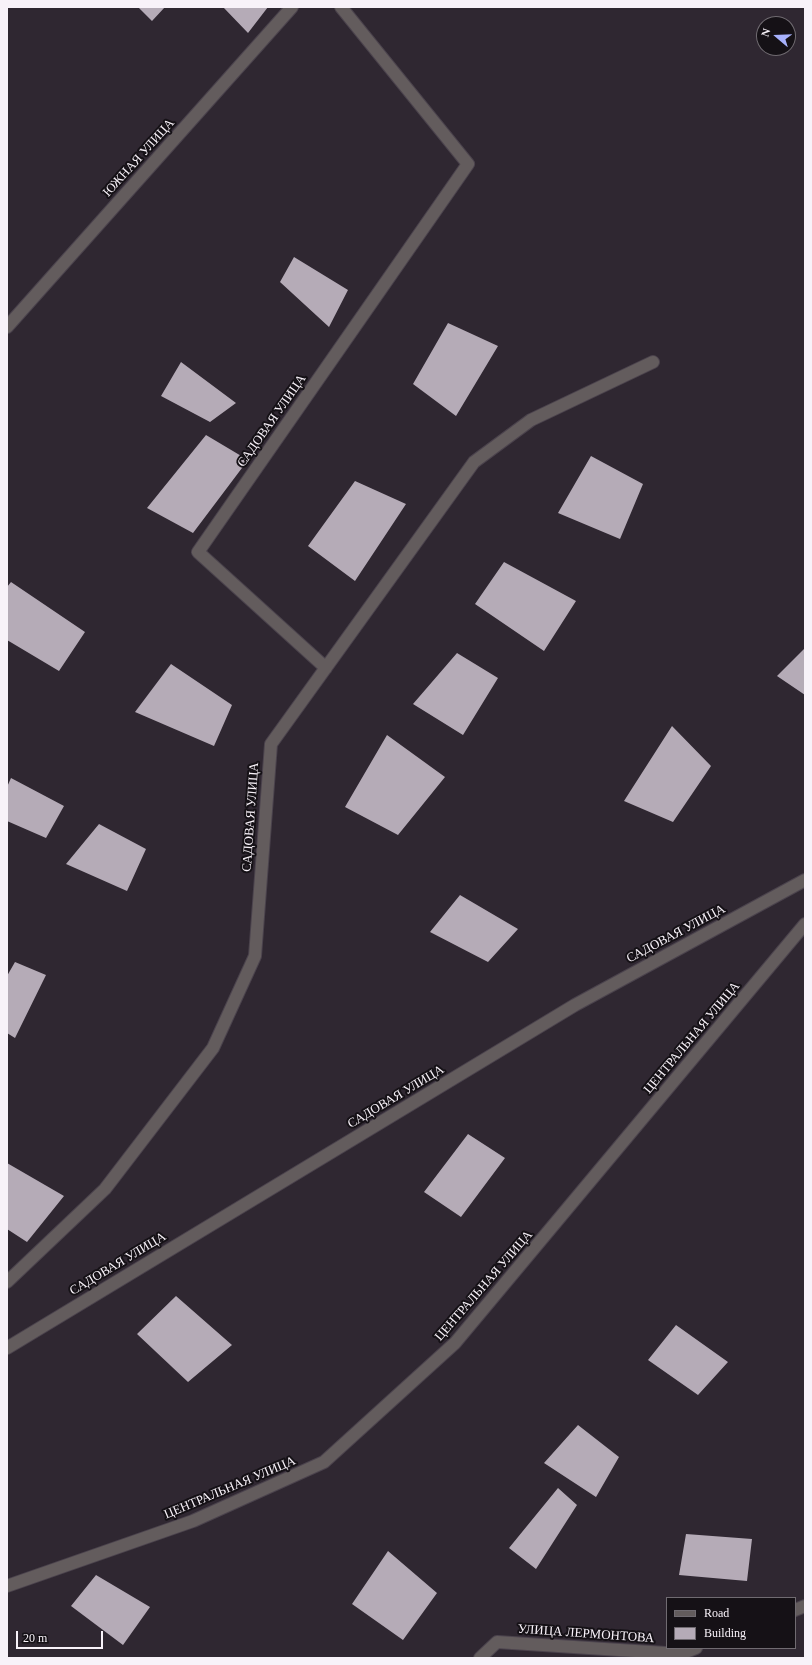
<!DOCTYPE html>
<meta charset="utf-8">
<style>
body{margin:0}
#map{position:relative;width:812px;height:1665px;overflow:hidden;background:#2f2731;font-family:Georgia,serif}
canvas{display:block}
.frame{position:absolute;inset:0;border:8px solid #f8f2f9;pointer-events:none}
.legend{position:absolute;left:666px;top:1597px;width:130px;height:52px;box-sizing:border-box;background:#151116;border:1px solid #706b71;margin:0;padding:5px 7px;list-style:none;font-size:12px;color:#f8f2f9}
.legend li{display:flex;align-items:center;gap:8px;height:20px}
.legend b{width:20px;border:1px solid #706b71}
.north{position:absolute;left:756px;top:16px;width:40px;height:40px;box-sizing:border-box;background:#151116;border:1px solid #706b71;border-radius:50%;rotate:289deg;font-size:11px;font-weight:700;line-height:16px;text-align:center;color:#f8f2f9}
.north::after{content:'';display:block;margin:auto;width:14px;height:18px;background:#a7b1fc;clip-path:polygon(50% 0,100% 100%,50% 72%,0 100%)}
.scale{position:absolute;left:16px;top:1631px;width:87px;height:18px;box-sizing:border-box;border:2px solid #f8f2f9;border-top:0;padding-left:5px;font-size:12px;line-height:14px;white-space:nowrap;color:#f8f2f9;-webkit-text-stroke:3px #151116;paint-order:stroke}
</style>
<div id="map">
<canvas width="812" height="1665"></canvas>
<div class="frame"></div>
<ul class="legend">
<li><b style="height:5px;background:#635c5d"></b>Road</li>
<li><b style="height:11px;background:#b5abb7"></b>Building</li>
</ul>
<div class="north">N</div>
<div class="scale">20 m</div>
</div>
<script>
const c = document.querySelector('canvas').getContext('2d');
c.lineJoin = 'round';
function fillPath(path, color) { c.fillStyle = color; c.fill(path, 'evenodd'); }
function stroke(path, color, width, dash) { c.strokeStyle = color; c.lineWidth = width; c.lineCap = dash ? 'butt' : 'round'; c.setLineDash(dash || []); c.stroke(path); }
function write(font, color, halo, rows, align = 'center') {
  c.font = font + ' Georgia,serif'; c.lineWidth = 4; c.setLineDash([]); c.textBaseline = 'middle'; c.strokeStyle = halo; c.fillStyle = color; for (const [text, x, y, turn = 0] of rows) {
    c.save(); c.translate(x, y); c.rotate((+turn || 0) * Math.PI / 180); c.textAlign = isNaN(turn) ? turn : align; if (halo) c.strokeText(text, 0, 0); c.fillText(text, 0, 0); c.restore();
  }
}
fillPath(new Path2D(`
 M138 7H165L152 21Z
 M223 7H268L248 33Z
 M294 257 348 290 329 327 280 282Z
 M448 323 498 346 456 416 413 384Z
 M181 362 236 403 210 422 161 396Z
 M206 435 248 460 193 533 147 508Z
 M591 456 643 484 620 539 558 513Z
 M355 481 406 504 355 581 308 546Z
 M504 562 576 601 544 651 475 604Z
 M11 582 85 632 59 671 7 640V587Z
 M805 648V695L777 676Z
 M457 653 498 678 463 735 413 704Z
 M171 664 232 705 214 746 135 712Z
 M672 726 711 766 673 822 624 801Z
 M387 735 445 777 398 835 345 807Z
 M11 778 64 806 46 838 7 821V787Z
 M99 824 146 849 127 891 66 864Z
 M460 895 518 929 488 962 430 932Z
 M15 962 46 975 15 1038 7 1033V976Z
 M468 1134 505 1158 461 1217 424 1192Z
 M7 1163 64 1196 27 1242 7 1229Z
 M176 1296 232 1345 188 1382 137 1334Z
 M676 1325 728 1362 698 1395 648 1360Z
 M578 1425 619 1457 596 1497 544 1463Z
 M558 1488 577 1505 536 1569 509 1548Z
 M686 1534 752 1539 747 1581 679 1575Z
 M388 1551 437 1593 403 1640 352 1604Z
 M96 1575 150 1607 123 1645 71 1606Z`), '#b5abb7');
const minor = new Path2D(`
 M7 327 292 7
 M326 668 198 552 468 164 341 7
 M7 1282 105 1189 213 1048 255 956 271 744 474 462 531 420 653 362
 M7 1348 575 1005 805 880
 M7 1586 193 1521 324 1462 455 1343 805 924
 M795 1610 805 1606
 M480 1658 497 1642 681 1654 696 1648`);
stroke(minor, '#4b434d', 14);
stroke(minor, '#635c5d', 12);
write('13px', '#f8f2f9', '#151116', [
 ["ЮЖНАЯ УЛИЦА",139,158,-48],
 ["САДОВАЯ УЛИЦА",272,421,-55],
 ["САДОВАЯ УЛИЦА",251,817,-86],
 ["САДОВАЯ УЛИЦА",676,934,-28],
 ["ЦЕНТРАЛЬНАЯ УЛИЦА",692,1038,-50],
 ["САДОВАЯ УЛИЦА",396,1097,-31],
 ["САДОВАЯ УЛИЦА",118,1264,-31],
 ["ЦЕНТРАЛЬНАЯ УЛИЦА",484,1286,-49],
 ["ЦЕНТРАЛЬНАЯ УЛИЦА",230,1488,-23],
 ["УЛИЦА ЛЕРМОНТОВА",586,1634,4]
]);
</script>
